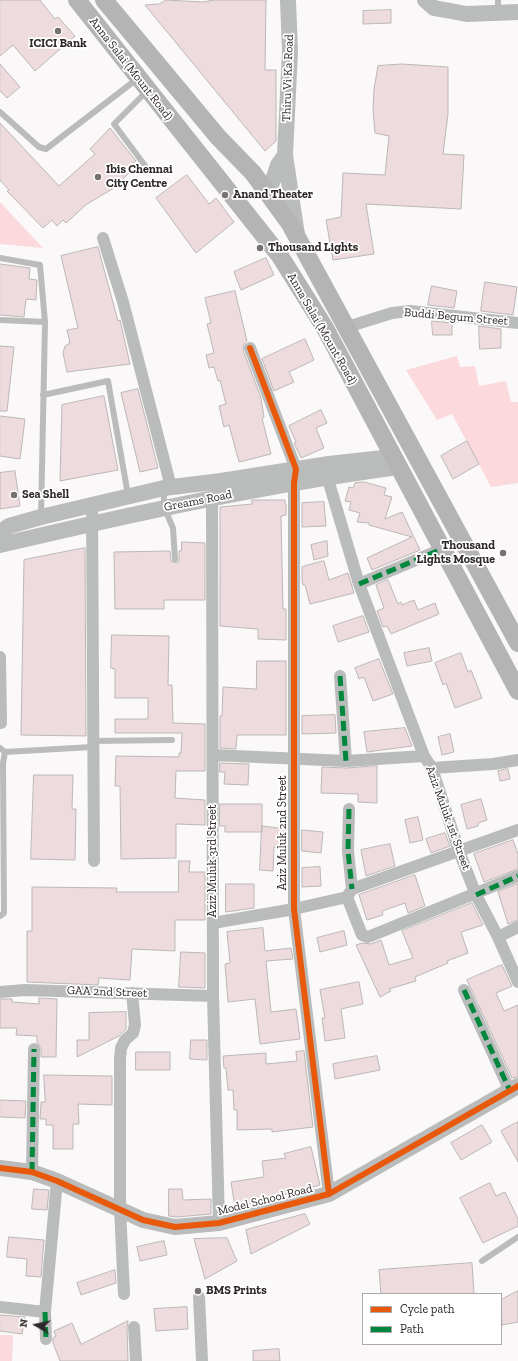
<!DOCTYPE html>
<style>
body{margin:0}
#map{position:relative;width:518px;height:1361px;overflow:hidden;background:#fbf8f9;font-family:"Zilla Slab",serif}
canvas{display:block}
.legend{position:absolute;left:362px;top:1293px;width:140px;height:52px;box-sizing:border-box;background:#fff;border:1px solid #aca9a9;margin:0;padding:5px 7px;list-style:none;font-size:12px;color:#2f2727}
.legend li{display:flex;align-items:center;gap:8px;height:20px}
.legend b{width:20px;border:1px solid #aca9a9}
.north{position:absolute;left:16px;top:1305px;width:40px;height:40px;-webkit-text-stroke:3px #fff;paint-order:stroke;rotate:279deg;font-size:11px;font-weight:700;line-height:16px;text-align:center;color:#2f2727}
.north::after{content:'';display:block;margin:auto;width:14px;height:18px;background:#2f2727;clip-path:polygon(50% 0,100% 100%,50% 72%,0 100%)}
</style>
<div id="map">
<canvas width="518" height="1361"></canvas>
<ul class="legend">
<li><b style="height:5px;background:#e8590c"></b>Cycle path</li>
<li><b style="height:5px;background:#00873e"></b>Path</li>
</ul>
<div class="north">N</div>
</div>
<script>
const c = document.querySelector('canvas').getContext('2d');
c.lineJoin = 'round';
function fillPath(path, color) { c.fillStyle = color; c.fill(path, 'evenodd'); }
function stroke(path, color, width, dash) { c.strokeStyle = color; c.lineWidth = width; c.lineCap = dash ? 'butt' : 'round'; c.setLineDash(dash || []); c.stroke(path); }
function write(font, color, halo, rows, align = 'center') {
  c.font = font + ' "Zilla Slab",serif'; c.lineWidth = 3.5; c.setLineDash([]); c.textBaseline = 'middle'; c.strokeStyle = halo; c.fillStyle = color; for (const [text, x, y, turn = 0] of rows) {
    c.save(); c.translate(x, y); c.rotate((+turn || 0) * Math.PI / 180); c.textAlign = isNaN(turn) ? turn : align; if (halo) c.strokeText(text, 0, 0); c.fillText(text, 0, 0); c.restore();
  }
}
fillPath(new Path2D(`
 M0 202 43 248 0 244Z
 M457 356 460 367 475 366 479 386 506 381 511 402H518V483L491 487 452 414 437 420 406 370Z
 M0 1335H13L12 1361H0Z`), '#fbd9dc');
const building = new Path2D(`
 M0 0H40L55 19 58 17 75 36 35 71 13 45 0 56Z
 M166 0 203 2 214 0H266L265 70H276V141L265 151 145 5 159 4Z
 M391 10V23L363 24V11Z
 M0 64 20 87 7 98 0 91Z
 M402 64 448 67V114L443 154 464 155 461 209 366 204 374 254 333 260 326 220 341 217 343 173 385 175 389 136 375 133 373 110 374 89 378 66Z
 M0 123 59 186 95 154 90 149 110 128 136 161 127 169 130 172 114 188 87 204 66 223 63 220 57 226 52 220 43 228 7 191 9 190 0 180Z
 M187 175 209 204 216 198 234 222 196 253 156 198Z
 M98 247 118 321 120 320 130 364 67 372 63 353 65 346 70 343 67 330 78 328 61 256Z
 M266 258 274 275 241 290 234 272Z
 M0 264 30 268 29 279 37 280 36 300 26 299 24 317 0 315Z
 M485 282 517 287 513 315 481 311Z
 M432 286 457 291 454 308 428 305Z
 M235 291 247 341 244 344 243 350 261 398 264 417 262 418 271 454 239 462 229 425 224 427 219 406 226 404 220 380 218 381 214 367 209 368 206 355 214 353 207 324 211 323 205 298Z
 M432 321 452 323V335H433Z
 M479 326 501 329V348L480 349Z
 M305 339 314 360 289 372 294 382 274 391 262 359Z
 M0 346 14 347 7 411H0Z
 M138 389 158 468 140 472 121 393Z
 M104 396 118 470 60 481 62 405Z
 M321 410 327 423 316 428 324 448 301 458 294 443 296 442 289 426Z
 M0 416 25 419 20 459 0 456Z
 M467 441 479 464 453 479 441 456Z
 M15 471 20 506 0 509V473Z
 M364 482 386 488 384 495 392 497 385 519 402 512 420 550 372 570 367 558 412 537 369 525V523L357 522 360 513 349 510 351 502 345 501 349 487 353 488 355 483Z
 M252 500H285V504H286V515L281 516 283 609H286V640L258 639V629L220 626V507L252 504Z
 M324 502 326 526 302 527V503Z
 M327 541 328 556 314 560 311 545Z
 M182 542 205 543V600H164V609H115L114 552 170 551 171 561 176 563 179 561V551H181Z
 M85 548 86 736 21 735 24 560Z
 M324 561 329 580 348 573 354 593 310 604 305 585H303L302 581V567Z
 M388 580 398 604 401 602 402 605 414 600 418 610 435 603 439 614 391 634 387 626 383 627 377 611 384 608 376 585Z
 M363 616 369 632 338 642 333 626Z
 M112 635 169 636 168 685H172L173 723 205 724V771H176L175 798 205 800V825L176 824V858L121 859 120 786H115L116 756 179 757V753H181L182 733H115V719H148V698H115V669L111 668Z
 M429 648 432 661 407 666 404 653Z
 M461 653 468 672 471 670 482 698 455 708 446 683 443 685 435 663Z
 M379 659 393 694 373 701 364 677 359 679 355 668Z
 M257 661H286V735H237L236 749 220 748V716H222L223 687 256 689Z
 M335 715 336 733 302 734V716Z
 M405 728 412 746 367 752 364 732Z
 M450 734 454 752 442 755 438 737Z
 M220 763 249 764 248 785 224 784 225 772H220Z
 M377 766V803L358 802V794L321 793 322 767 346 768Z
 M508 769 510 779 500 781 498 771Z
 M34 775H73L72 809H76L75 860 31 859Z
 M481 799 487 820 478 823V826L467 829 461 805Z
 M220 804H262V832H225V826H220Z
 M418 817 423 840 410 843 405 820Z
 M262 826 286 829V849L274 847 273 871 260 870Z
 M302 830 323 832 321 853 302 851Z
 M445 833 450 846 431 853 426 839Z
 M513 840 518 854V869L484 882 474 854Z
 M390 844 395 866 366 876 361 850Z
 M179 861H190L189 872H205V920H175V951L132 949 130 980 99 978 98 985 27 982V931H32V887L117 888 116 892H178Z
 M320 867 321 886 302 887V868Z
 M415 875 425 906 408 913 405 903 382 911 383 915 367 920 359 895Z
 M226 884H254V908L226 912Z
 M518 884V920L508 924 498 892Z
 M472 903 483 925 461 932 468 953 447 961 448 963 415 977 416 981 389 989 391 991 380 997 356 945 362 943 371 944 381 940 389 965 413 958 402 931Z
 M263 928 265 951 291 948 293 959 266 961 271 1012 296 1009 300 1039 260 1044 255 999 228 1002 225 964 230 963 227 932Z
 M344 931 347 945 320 952 317 938Z
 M181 952 205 953V988L179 987Z
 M502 965 512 986 496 993 504 1011 518 1005V1077L512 1078 467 980Z
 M359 982 363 1004 341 1009 345 1038 325 1041 322 1018H325L320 990Z
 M39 998 57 999 56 1057H41V1049L37 1042V1036L16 1035 17 1028H0V999H12V1002L39 1004Z
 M126 1012V1029L119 1036 77 1057V1040H89V1013Z
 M191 1040H207V1060L190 1059Z
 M304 1051 313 1127 272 1132V1129L237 1130V1110H234L233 1090H228L226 1068H224L223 1056 266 1053V1064L297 1061 296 1052Z
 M136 1052H170V1070H136Z
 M377 1056 380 1070 335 1079 333 1064Z
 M44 1075 112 1076V1105L78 1104 79 1124H73V1149H53V1125H46V1119H40L41 1102H45Z
 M0 1100 26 1101 25 1118 0 1117Z
 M518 1122V1162L501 1131Z
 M482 1125 492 1142 461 1160 451 1143Z
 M311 1147 320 1185 235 1208 231 1182 264 1177 262 1161 286 1158 284 1154Z
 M490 1183 496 1196 505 1192 518 1219V1226L483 1243 460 1198Z
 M34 1189 49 1190 47 1210 32 1209Z
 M169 1189H182L183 1200 211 1199V1214L177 1217 169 1216Z
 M305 1214 310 1224 251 1254 246 1230Z
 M9 1237 44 1240 41 1277 26 1276 27 1259 7 1257Z
 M227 1238 237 1261 205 1279 194 1239Z
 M164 1241 167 1255 140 1261 137 1247Z
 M472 1263 474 1294H381L379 1270Z
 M115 1270 116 1283 81 1295 77 1283Z
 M518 1291V1322L502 1325 501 1300Z
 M187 1307 188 1329 156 1331 154 1309Z
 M0 1315 25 1317 22 1334 0 1331Z
 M128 1321 127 1327 128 1361H60L53 1343V1338L56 1336 54 1331 72 1323 81 1344Z
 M279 1349 280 1361H253V1351Z`);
fillPath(building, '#eddbdd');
stroke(building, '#bcb7b7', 1);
stroke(new Path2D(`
 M498 0V12
 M0 112 39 147 46 149 137 79
 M146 167 114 124 147 91
 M0 258 40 265 45 322 0 320
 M43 395 108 381 128 495
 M164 488V507L173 528 175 559
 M41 517 45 322
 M93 741 172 740
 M0 748 5 752 92 747
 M0 916 4 913 3 763 5 752
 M482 1261 518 1237`), '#babcbc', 6);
stroke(new Path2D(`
 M103 238 123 302 171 487
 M347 327 392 313 410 311 518 323
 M250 348 296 469 294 483V909L329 1194
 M327 476 359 584 424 756 432 768 459 851 476 895 498 937 518 982
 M212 498 213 996 219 1223
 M92 504 94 861
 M359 584 442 549
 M0 657 1 723
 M340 676 346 761
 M213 755 346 761 424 756
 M432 768 493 764 518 760
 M349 809 348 851 352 889
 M347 897 362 935 368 937 518 876
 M213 923 294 909 347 897 352 889 518 830
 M498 937 518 927
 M464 990 510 1091
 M0 992 25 990 213 996
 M32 1172 34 1049
 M124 1294 120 1208V1059L121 1048 125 1040 133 1033 135 1025 132 993
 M199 1297 202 1361
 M0 1307 45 1312 57 1181
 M45 1312 46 1339
 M134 1327 136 1361`), '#babcbc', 12);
stroke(new Path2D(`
 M288 0 290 51 285 155 297 235
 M425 0 434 8 467 14 518 12
 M269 192 278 165 285 155
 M0 532 9 526 41 517 164 488 221 481 329 464 392 457
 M0 545C132 514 264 485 398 467
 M0 1168 32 1172 57 1181 143 1220 175 1227 219 1223 329 1194 518 1086`), '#babcbb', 16);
stroke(new Path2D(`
 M77 0 280 256 325 328 518 691
 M104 0 218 137 253 173 290 224 518 643`), '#b4b4b4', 18);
stroke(new Path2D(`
 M359 584 442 549
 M340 676 346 761
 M349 809 348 851 352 889
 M476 895 518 876
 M464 990 510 1091
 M32 1172 34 1049
 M45 1312 46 1339`), '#00873e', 5, [10, 5]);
stroke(new Path2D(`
 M250 348 296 469 294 483V909L329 1194
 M0 1168 32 1172 57 1181 143 1220 175 1227 219 1223 329 1194 518 1086`), '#e8590c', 6);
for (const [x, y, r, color] of [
 [58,31,4,"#767070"],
 [98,177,4,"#767070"],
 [225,195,4,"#767070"],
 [260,248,4,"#767070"],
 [14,495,4,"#767070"],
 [503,553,4,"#767070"],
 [198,1291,4,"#767070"]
]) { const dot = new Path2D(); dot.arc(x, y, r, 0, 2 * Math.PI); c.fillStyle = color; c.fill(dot); stroke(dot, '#fff', 1.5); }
write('bold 12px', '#2f2727', '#fff', [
 ["ICICI Bank",58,44,"center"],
 ["Ibis Chennai",106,170],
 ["City Centre",106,184],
 ["Anand Theater",233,195],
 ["Thousand Lights",268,248],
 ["Sea Shell",22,495],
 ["Thousand",495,546,"right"],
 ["Lights Mosque",495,560,"right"],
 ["BMS Prints",206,1291]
], 'left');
write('12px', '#2f2727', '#fff', [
 ["Anna Salai (Mount Road)",131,69,52],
 ["Thiru Vi Ka Road",288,78,-88],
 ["Buddi Begum Street",456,317,5],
 ["Anna Salai (Mount Road)",322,329,60],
 ["Greams Road",198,501,-11],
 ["Aziz Muluk 1st Street",448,818,70],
 ["Aziz Muluk 2nd Street",283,833,-90],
 ["Aziz Muluk 3rd Street",213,861,-90],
 ["GAA 2nd Street",107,992,2],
 ["Model School Road",265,1200,-14]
]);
</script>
